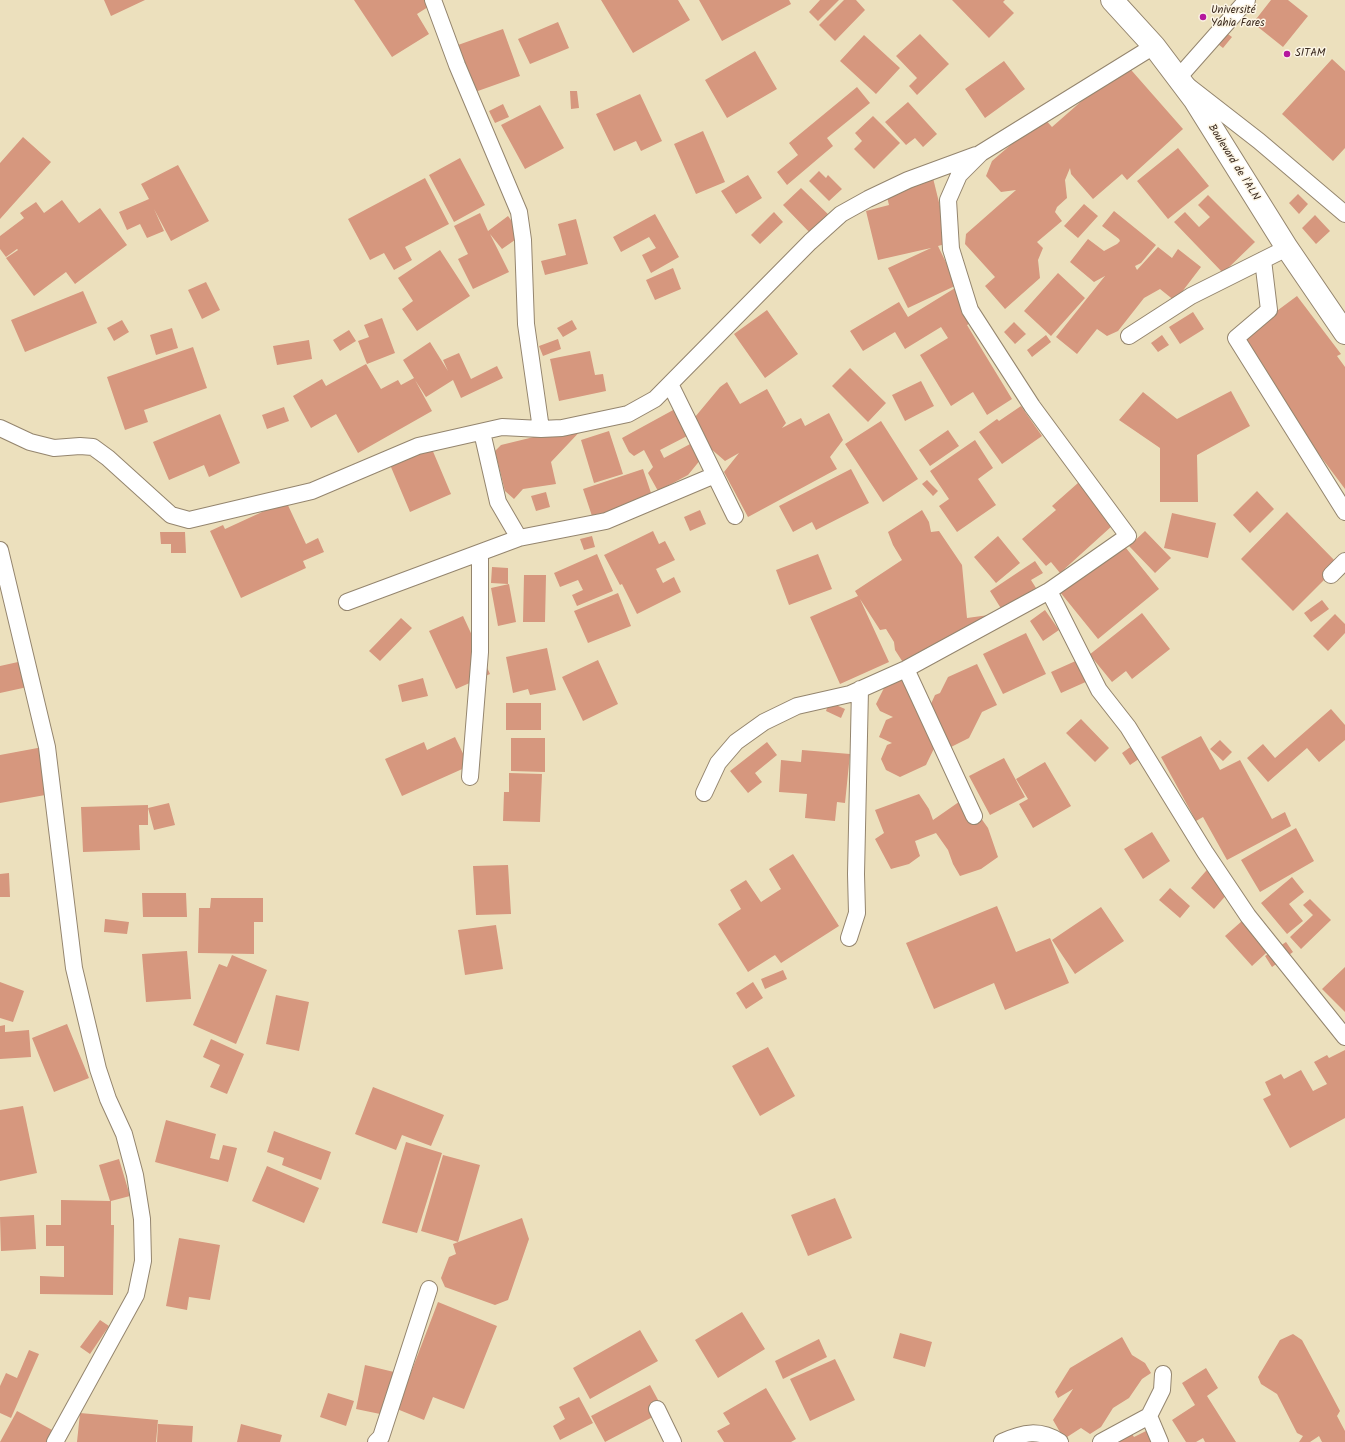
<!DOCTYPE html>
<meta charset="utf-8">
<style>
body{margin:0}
canvas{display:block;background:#ece0bd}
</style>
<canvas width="1345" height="1442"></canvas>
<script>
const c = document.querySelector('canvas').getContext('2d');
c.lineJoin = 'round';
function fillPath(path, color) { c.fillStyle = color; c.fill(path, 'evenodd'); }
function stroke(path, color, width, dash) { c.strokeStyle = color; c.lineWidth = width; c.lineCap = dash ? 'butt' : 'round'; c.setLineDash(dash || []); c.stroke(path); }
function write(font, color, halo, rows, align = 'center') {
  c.font = font + ' Kalam,sans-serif'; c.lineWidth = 3; c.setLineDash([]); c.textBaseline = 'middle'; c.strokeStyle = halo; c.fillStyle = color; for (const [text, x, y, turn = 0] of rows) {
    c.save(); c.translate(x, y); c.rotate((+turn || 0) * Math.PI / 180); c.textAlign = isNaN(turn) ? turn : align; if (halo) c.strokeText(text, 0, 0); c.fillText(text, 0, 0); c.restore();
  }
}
fillPath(new Path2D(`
 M104 0H145L111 16Z
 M354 0H439L417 14 429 34 392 57Z
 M601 0H678L690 20 633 53Z
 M699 0H789L791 4 722 41Z
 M820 0H839L818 21 809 12Z
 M844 0H856L865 10 835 41 819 25Z
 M952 0H1005L1003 2 1014 13 989 38Z
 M1271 0H1288L1308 16 1283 47 1253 23Z
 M558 22 569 48 530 64 518 39Z
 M1217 26 1232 37 1223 48 1209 37Z
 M503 29 520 76 475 92 458 45Z
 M920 34 949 64 917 95 909 86 917 78 896 56Z
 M864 35 900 68 876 94 840 61Z
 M755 51 777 89 727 118 705 80Z
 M1332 59 1345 71V148L1333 161 1282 114Z
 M1004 61 1025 89 985 118 965 89Z
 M1125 63 1183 129 1127 180 1122 174 1093 199 1071 174 1070 168 1065 180 1067 198 1057 207 1055 212 1062 221 1037 242 1043 248 1038 260 1040 278 1005 309 985 286 995 277 965 244 966 234 1016 190 1001 192 986 176 992 161 1043 117 1052 127Z
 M857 87 870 103 827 138 833 146 787 185 777 172 798 155 789 143Z
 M570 91H577L579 108 571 109Z
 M640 94 662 141 641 151 636 141 614 151 596 114Z
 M908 102 937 134 923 147 915 138 906 145 885 122Z
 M503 104 509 117 495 123 489 111Z
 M540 105 564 148 525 169 501 125Z
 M873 116 900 143 874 169 854 149 862 141 855 133Z
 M703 131 725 182 696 194 674 144Z
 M23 137 51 162 0 219V163Z
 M1178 148 1209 186 1168 219 1137 181Z
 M460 158 485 205 454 222 429 175Z
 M178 165 209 221 171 241 154 209 164 231 147 238 140 224 127 230 119 212 149 199 141 184Z
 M819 171 826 178 828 175 842 189 829 201 809 181Z
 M748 175 762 198 736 214 721 191Z
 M425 178 449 224 405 247 412 260 394 270 384 253 370 260 348 219Z
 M933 178 949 243 938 246 957 285 908 308 888 268 931 248 878 260 866 211 889 205 885 189Z
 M801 188 832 218 813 236 783 205Z
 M1298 194 1308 204 1299 214 1289 203Z
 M1208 195 1255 242 1223 273 1174 222 1185 212 1199 227 1210 217 1198 205Z
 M62 200 79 223 100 208 127 245 75 284 66 272 34 296 6 258 18 250 17 249 6 257 0 249V236L24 218 20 213 36 202 44 213Z
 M1084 204 1098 216 1078 238 1064 226Z
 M1114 211 1156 245 1141 263 1135 266 1137 270 1158 247 1172 258 1178 249 1201 267 1175 301 1160 289 1144 298 1118 331 1107 336 1097 329 1077 354 1056 337 1105 276 1094 282 1070 262 1088 239 1104 251 1117 244 1120 241 1119 239 1102 226Z
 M774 212 783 222 760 244 751 235Z
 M480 213 488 231 508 216 522 235 502 249 490 234 509 272 473 289 458 259 468 254 454 226Z
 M655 214 679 257 651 273 642 255 656 248 649 237 621 252 613 237Z
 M1315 215 1330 231 1316 244 1302 228Z
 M576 219 588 264 545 275 541 261 566 255 558 224Z
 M440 250 470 296 417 331 402 309 413 301 398 278Z
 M673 268 681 289 655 300 646 280Z
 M1058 273 1085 298 1051 336 1024 311Z
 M206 282 220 310 202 319 188 290Z
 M960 285 980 318 967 325 1012 399 987 415 973 392 951 406 920 355 948 338 941 327 905 349 895 332 863 351 850 331 899 302 908 317Z
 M83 291 97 323 25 352 11 320Z
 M1297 296 1341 354 1337 356 1345 367V489L1235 342Z
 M767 310 798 354 765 378 734 334Z
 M1193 312 1204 329 1180 344 1169 327Z
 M382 318 395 353 367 364 358 341 369 337 364 325Z
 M122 320 129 332 114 341 107 328Z
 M572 320 577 329 563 337 557 328Z
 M1014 322 1026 334 1015 344 1004 332Z
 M172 328 178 348 156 355 150 335Z
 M349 330 356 341 340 351 333 340Z
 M1046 335 1051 342 1032 357 1027 350Z
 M1162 335 1169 345 1158 352 1151 343Z
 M558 339 561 349 543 356 539 346Z
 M309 340 312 359 277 365 273 346Z
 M430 342 448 371 443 360 459 353 471 379 497 366 503 378 461 398 453 380 426 397 415 380 432 411 358 453 336 414 311 428 293 396 322 379 326 386 366 364 381 389 398 380 401 385 414 378 403 360Z
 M193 347 207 388 144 410 148 422 125 430 107 377Z
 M590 351 595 375 603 374 606 391 559 401 550 359Z
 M850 368 886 403 868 422 832 386Z
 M921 381 934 406 905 421 892 395Z
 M727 382 740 404 767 389 786 423 782 428 801 418 805 426 829 413 843 440 830 457 837 469 748 517 724 472 739 453 725 461 710 448 688 475 658 491 648 473 653 467 644 450 634 456 629 452 622 438 675 409 689 435 660 450 664 458 705 436 695 417 720 387Z
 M1231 391 1250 426 1197 455 1198 502H1160V448L1119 420 1143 392 1177 419Z
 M1021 406 1042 436 1002 464 979 432 997 419 999 421Z
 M284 407 289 421 267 429 262 415Z
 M220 414 240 463 209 477 204 465 169 480 153 442Z
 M881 421 918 479 883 502 845 444Z
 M587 424 551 462 556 484 523 489 514 499 505 491 495 451 501 445Z
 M948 430 959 446 930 466 919 450Z
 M609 431 623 474 594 483 581 440Z
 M975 440 993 468 978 479 996 505 957 532 939 506 949 499 930 471Z
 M429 442 451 494 410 512 388 460Z
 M643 469 654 502 594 522 583 489Z
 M851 469 869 503 816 530 812 522 793 532 779 506Z
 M1087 475 1123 516 1060 573 1051 562 1046 566 1022 539 1056 510 1052 506Z
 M927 480 938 491 933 496 922 484Z
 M1257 491 1274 509 1250 533 1233 515Z
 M546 492 550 507 536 511 531 496Z
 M286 501 306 544 318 538 324 552 303 561 306 568 241 598 210 531 223 525 225 529Z
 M700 510 706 524 690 531 684 517Z
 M922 510 929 522 931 532 939 531 962 565 967 618 989 615 904 664 895 650 894 642 886 629 880 630 860 599 889 662 840 684 810 617 858 596 855 591 902 560 893 545 888 532Z
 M1287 512 1339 565 1293 611 1241 559Z
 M1172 513 1216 523 1208 558 1164 548Z
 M653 531 659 544 665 541 675 560 656 569 663 583 674 577 681 592 637 614 622 584 620 585 604 555Z
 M1145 531 1171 558 1155 573 1129 546Z
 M160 532H185L186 553H171V544H161Z
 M592 536 595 547 584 550 580 539Z
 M998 536 1020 563 996 583 974 557Z
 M1122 543 1159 589 1098 639 1060 592Z
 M597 554 613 591 577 606 572 595 583 590 578 580 560 587 554 573Z
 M818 554 832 589 789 605 776 570Z
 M1035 561 1043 573 1031 580 1036 588 1002 610 990 591Z
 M492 567 508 568V584L491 583Z
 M524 575H546L545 622H523Z
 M509 584 516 622 498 626 491 588Z
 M618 593 631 626 588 643 574 611Z
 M1322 600 1329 609 1311 622 1304 613Z
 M1045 610 1059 630 1043 641 1030 621Z
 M1142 613 1170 649 1132 679 1126 671 1112 682 1090 655 1099 676 1061 693 1051 672 1089 655Z
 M1335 614 1345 624V633L1328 651 1313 636Z
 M463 616 490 674 456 689 429 631Z
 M401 618 412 628 380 661 369 651Z
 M1026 633 1046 674 1003 694 983 654Z
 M547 648 556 690 530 695 528 689 513 693 506 657Z
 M27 660 32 686 0 693V666Z
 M598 660 618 704 583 721 562 677Z
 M977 664 997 705 982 712 969 738 949 748 942 732 926 765 900 777 886 770 881 759 887 745 892 743 879 737 886 720 893 717 880 711 876 704 886 684 912 672 930 706 935 695 940 693 948 677Z
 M423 678 428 696 402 702 398 685Z
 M829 702 845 709 841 718 826 711Z
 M506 703H541V730H506Z
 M1331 709 1345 725V740L1319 762 1307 748 1268 782 1247 758 1263 744 1275 758Z
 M1081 719 1109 748 1095 762 1066 733Z
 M1201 736 1220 770 1240 760 1272 819 1285 812 1291 826 1227 860 1203 817 1196 821 1161 757Z
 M455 737 469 766 402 796 385 759 424 742 427 750Z
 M511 738H545V772L511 771Z
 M1143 738 1152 750 1130 765 1122 753Z
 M1220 740 1232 752 1223 761 1210 749Z
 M767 742 777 755 755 773 762 782 748 793 730 771Z
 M43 747 51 794 0 803V755Z
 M802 750 850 754 845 803 837 802 835 821 805 818 807 794 779 792 781 760 801 762Z
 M1004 758 1025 797 990 815 969 776Z
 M1045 762 1071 806 1033 828 1019 804 1028 799 1016 779Z
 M509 773 542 774 540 822 503 821 504 792H509Z
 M919 794 929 809 933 820 966 797 988 828 998 857 981 869 960 876 953 864 948 850 936 833 915 841 920 856 909 864 891 869 875 839 884 833 875 810Z
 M169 803 175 825 154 830 148 808Z
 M148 805V825H139L140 850 83 852 81 807Z
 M1296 828 1314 861 1260 892 1241 860Z
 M1152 832 1170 861 1143 879 1124 849Z
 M793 854 839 926 781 963 775 955 748 972 718 924 741 909 730 890 746 880 761 902 781 889 769 869Z
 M1213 863 1236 884 1214 909 1191 888Z
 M508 865 511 914 476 915 473 866Z
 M9 873 10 897H0V874Z
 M1292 877 1304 892 1289 904 1303 921 1287 934 1261 903Z
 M1170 888 1190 906 1180 918 1159 900Z
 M142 893H186L187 917H143Z
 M211 898H263V922H254V954L198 953 199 908H210Z
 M1310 899 1331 920 1301 949 1290 937 1313 915 1303 905Z
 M997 906 1016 952 1050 938 1069 983 1005 1010 994 983 934 1009 906 943Z
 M1101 907 1124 941 1075 974 1052 940Z
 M1251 913 1277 943 1252 966 1225 936Z
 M105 919 129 922 127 934 104 932Z
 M496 925 503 969 465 975 458 930Z
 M1286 942 1293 952 1272 967 1265 956Z
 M187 951 191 999 146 1002 142 954Z
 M232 955 267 970 236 1044 193 1025 219 964 227 967Z
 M1345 967V1012L1322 989Z
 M783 970 787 979 765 989 761 979Z
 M0 982 24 991 13 1022 0 1018Z
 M753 982 763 998 746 1009 736 993Z
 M276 995 309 1002 299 1051 266 1044Z
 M67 1024 89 1078 54 1092 32 1038Z
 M5 1025V1032L29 1030 31 1057 0 1059V1026Z
 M211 1039 244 1054 227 1094 210 1087 220 1065 203 1057Z
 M768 1047 795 1096 760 1116 732 1066Z
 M1345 1050V1118L1290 1148 1263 1099 1271 1095 1265 1082 1281 1074 1284 1079 1301 1070 1313 1091 1327 1084 1314 1062 1327 1055 1329 1058Z
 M373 1087 444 1115 431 1146 402 1135 396 1150 355 1134Z
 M23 1106 37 1173 0 1181V1110Z
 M166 1120 216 1134 210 1158 219 1160 223 1145 237 1148 228 1182 155 1162Z
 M274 1131 331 1152 321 1180 282 1165 284 1158 267 1152Z
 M406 1142 442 1153 417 1233 382 1223Z
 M443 1155 480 1165 458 1242 421 1231Z
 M119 1159 130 1196 111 1201V1225H114L113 1295 40 1294V1276L64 1277V1246H46V1225H61V1200L110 1201 99 1165Z
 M267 1166 319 1188 304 1223 252 1201Z
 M835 1198 852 1238 808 1256 791 1215Z
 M34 1215 36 1249 1 1251 0 1217Z
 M522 1218 529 1239 508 1300 495 1305 445 1287 441 1278 449 1257 456 1254 453 1244Z
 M179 1238 220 1245 210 1300 189 1297 187 1310 166 1306Z
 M438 1302 497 1326 464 1409 433 1397 424 1420 397 1409Z
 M742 1312 765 1349 718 1378 695 1340Z
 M100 1320 109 1326 90 1354 80 1347Z
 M640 1330 658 1361 590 1399 573 1368Z
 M900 1333 932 1342 925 1367 893 1358Z
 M1293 1334 1302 1340 1340 1411 1337 1416 1345 1431V1442H1322L1319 1436 1310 1442H1299L1303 1436 1297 1433 1277 1394 1261 1384 1258 1377 1280 1340Z
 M1122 1337 1132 1355 1145 1363 1151 1373 1142 1379 1129 1398 1113 1408 1101 1427 1090 1434 1081 1428 1064 1439 1053 1420 1073 1389 1058 1398 1055 1392 1070 1368Z
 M819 1339 827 1357 783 1379 775 1361Z
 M29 1350 39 1354 11 1418 0 1413V1386L6 1373 17 1378Z
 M835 1359 855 1400 810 1421 790 1379Z
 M365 1365 394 1372 385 1415 356 1409Z
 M1206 1368 1218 1388 1207 1396 1236 1442H1205L1203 1438 1196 1442H1186L1172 1420 1195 1405 1182 1383Z
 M650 1385 664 1411 605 1442 591 1416Z
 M766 1388 796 1439 791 1442H724L717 1431 730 1424 723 1413Z
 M328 1393 354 1401 346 1426 320 1417Z
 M579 1397 593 1423 560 1440 553 1426 565 1419 559 1407Z
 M17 1411 54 1431 48 1442H0Z
 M80 1413 158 1420 156 1442H77Z
 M158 1424 193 1426 192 1442H157Z
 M241 1424 282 1435 280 1442H237Z
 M1154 1427 1161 1442H1115L1132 1434 1134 1437Z`), '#d6977e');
const minor = new Path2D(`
 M433 0 457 65 519 212 523 240 526 324 541 429
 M1247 0 1178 78 1259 141 1345 214
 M1263 260 1269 310 1236 338 1345 512
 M1129 336 1191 296 1287 248
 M670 384 735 516
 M0 428 30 442 54 448 80 446 93 447 108 458 171 515 189 520 312 491 418 446 502 427 541 429 562 428 628 414 655 399 810 242 841 214 868 199 908 180 976 155
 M482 432 498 502 519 538
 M0 550 47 747 74 968 98 1069 108 1099 124 1134 135 1175 142 1219 143 1261 136 1295 55 1442
 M1331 575 1345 561
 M1049 591 1099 690 1128 727 1205 852 1248 916 1345 1037
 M347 602 519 538 606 521 715 475
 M906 669 974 816
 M470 777 480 652V553
 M704 793 718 763 736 742 764 722 797 706 850 694 906 669 1049 591 1128 536 1032 406 970 310 951 249 948 200 959 175 981 153 1154 46
 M849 938 857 913 856 874 860 689
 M657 1409 673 1442
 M1149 1416 1160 1442
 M376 1442 381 1437 429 1289
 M1002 1442C1023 1432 1040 1429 1060 1442
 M1101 1442 1149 1416 1162 1390 1163 1374`);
const primary = new Path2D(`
 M1112 0 1154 46 1194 99 1287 248 1345 333`);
stroke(minor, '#94856e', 18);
stroke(primary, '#94856e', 24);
stroke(minor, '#fff', 16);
stroke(primary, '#fff', 22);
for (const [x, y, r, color] of [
 [1203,17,4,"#b5179e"],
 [1287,54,4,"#b5179e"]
]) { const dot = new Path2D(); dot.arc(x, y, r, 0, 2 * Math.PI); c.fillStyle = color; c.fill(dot); stroke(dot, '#fcf5e5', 1.5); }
write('11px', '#3b2a1e', '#fcf5e5', [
 ["Université",1211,11],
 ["Yahia Fares",1211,24],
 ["SITAM",1295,54]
], 'left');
write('11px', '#3b2a1e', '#fcf5e5', [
 ["Boulevard de l'ALN",1233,163,58]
]);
</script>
